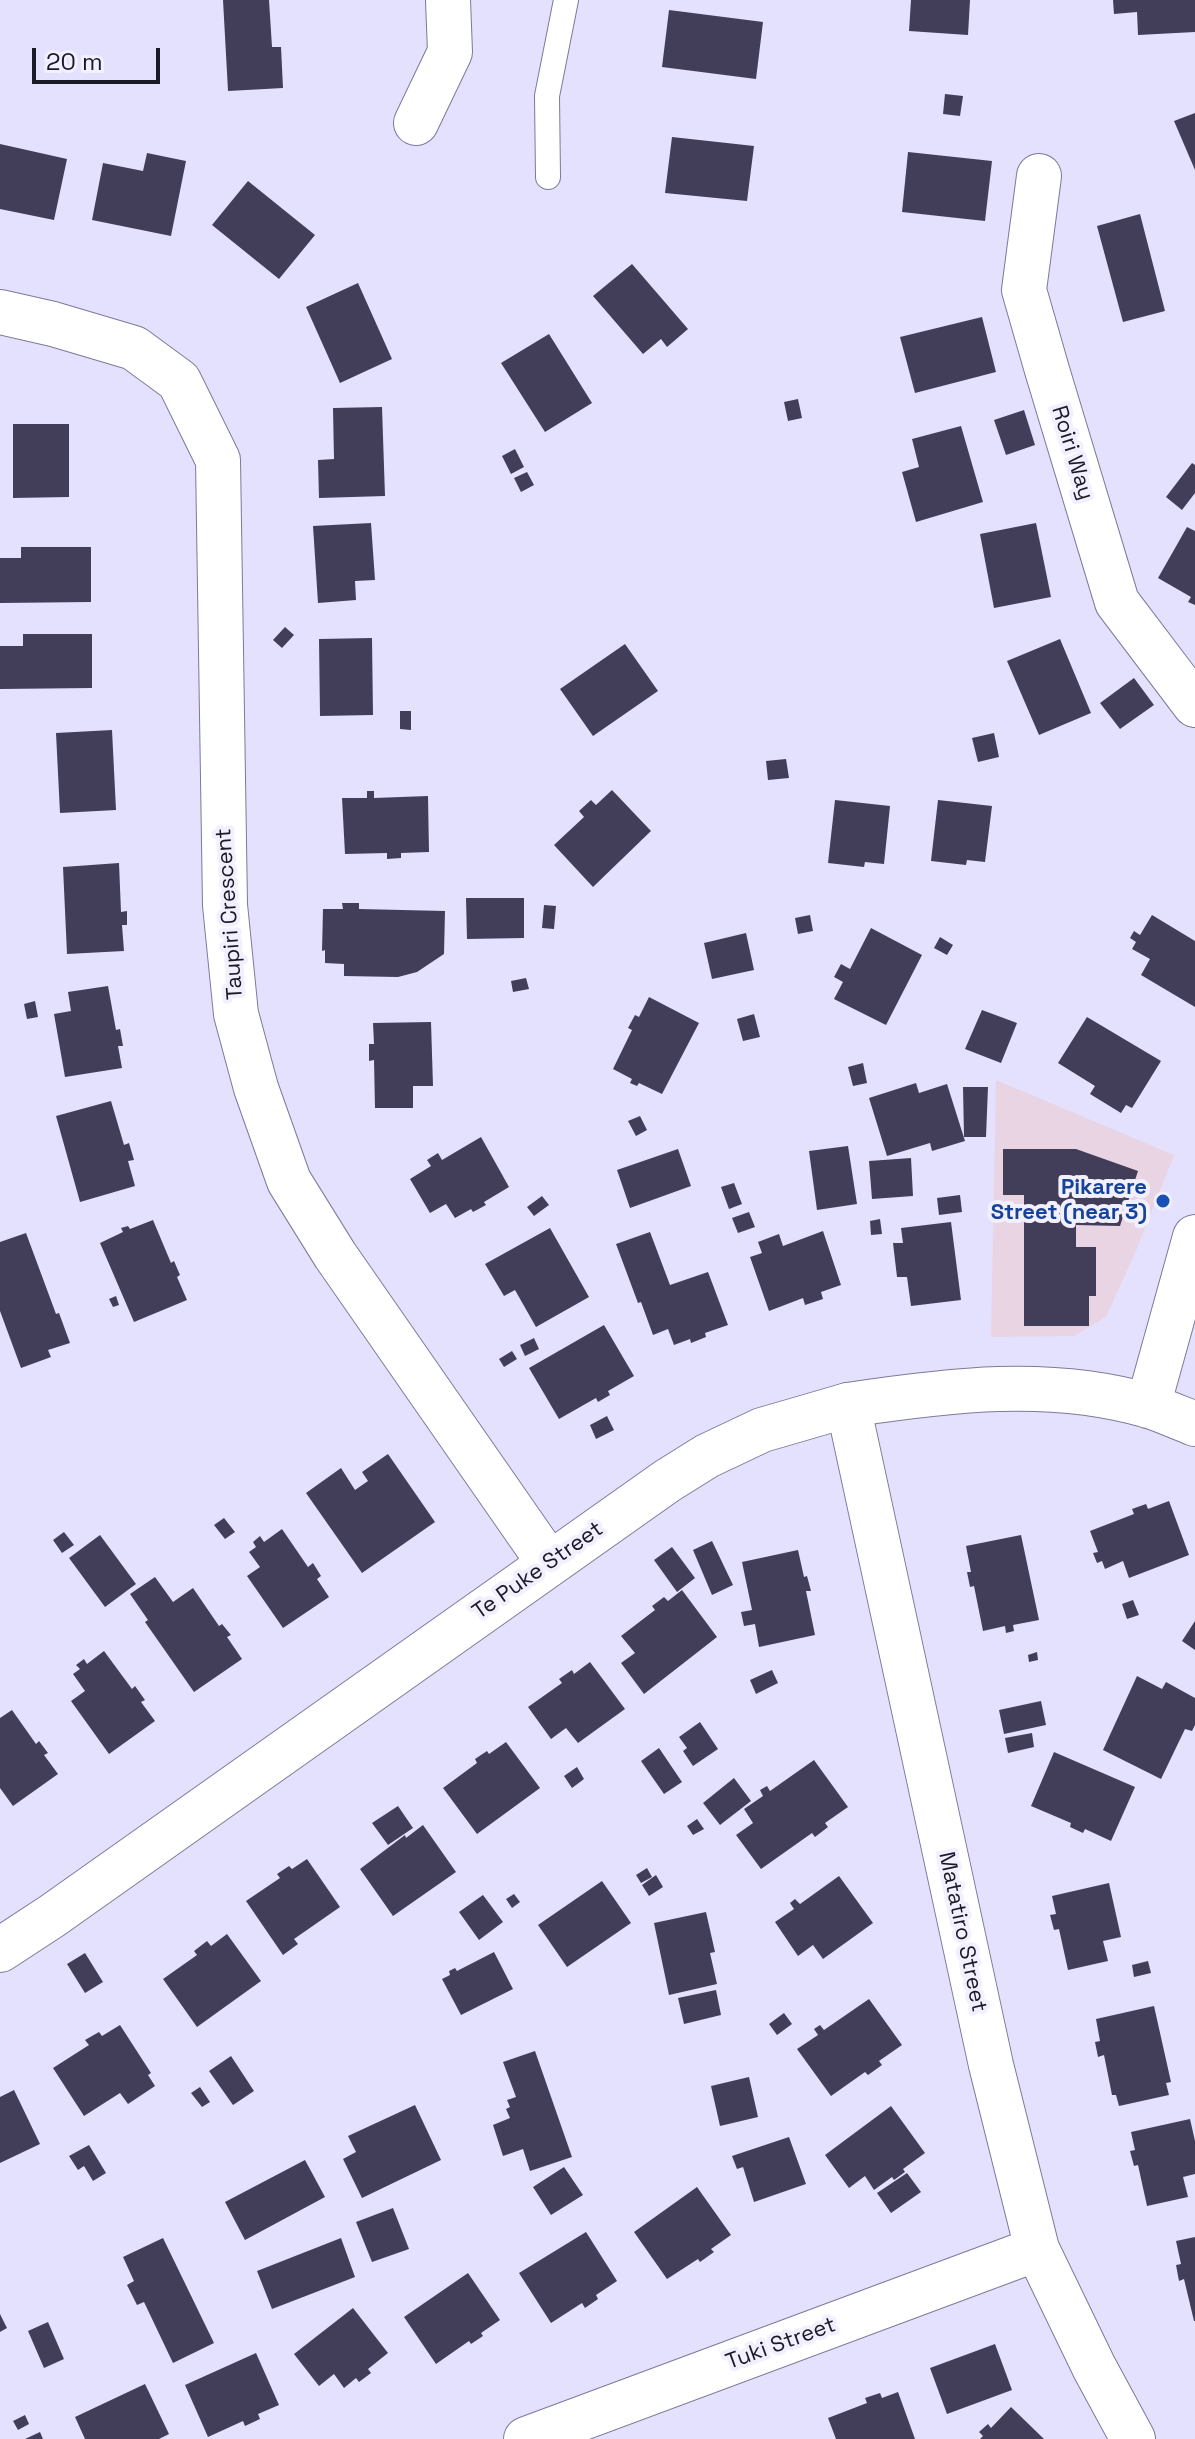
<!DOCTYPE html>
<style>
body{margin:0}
#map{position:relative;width:1195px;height:2439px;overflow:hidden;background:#e4e1fe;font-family:"Space Grotesk",sans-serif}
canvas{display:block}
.scale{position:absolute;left:32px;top:48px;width:128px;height:36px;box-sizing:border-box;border:4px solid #1b1926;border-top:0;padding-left:10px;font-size:24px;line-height:28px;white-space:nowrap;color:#1b1926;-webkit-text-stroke:6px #f2f0ff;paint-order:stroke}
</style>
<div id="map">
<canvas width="1195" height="2439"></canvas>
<div class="scale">20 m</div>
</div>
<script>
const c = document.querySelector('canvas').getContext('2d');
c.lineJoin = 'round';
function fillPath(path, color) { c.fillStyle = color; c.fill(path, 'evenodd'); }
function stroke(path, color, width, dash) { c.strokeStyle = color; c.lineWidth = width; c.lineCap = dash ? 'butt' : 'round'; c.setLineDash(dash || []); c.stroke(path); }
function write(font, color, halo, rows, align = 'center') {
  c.font = font + ' "Space Grotesk",sans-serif'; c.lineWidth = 8; c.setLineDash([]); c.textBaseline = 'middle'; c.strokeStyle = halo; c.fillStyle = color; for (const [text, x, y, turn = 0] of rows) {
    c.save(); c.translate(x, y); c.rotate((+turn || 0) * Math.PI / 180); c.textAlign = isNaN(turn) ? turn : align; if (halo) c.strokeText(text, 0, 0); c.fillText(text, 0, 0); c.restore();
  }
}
fillPath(new Path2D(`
 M996 1080 1174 1155 1136 1251 1106 1317 1074 1336 991 1337Z`), '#e9d4e3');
fillPath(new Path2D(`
 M223 0H269L272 47H281L283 88 228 91Z
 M911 0H970L968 35 909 31Z
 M1113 0H1195V32L1138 35 1137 12 1114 14Z
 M669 10 763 22 756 79 662 67Z
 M945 94 963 96 960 116 943 114Z
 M1195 113V170L1174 121Z
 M672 137 754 146 747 201 665 193Z
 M0 144 67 159 54 220 0 209Z
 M908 152 992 161 985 221 902 212Z
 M147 153 186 161 171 236 92 220 103 163 143 171Z
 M248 181 315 235 279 279 212 225Z
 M1140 214 1165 311 1123 322 1097 226Z
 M632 264 688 329 667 347 661 339 643 354 593 296Z
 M358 283 392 359 340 383 306 307Z
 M982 317 996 372 915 393 900 337Z
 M549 334 592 403 545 432 501 363Z
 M798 399 802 418 788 421 784 402Z
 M382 407 385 496 319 498 318 460 334 459 333 408Z
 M1024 410 1035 445 1006 455 994 420Z
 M13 424H69V497L13 498Z
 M961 426 983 502 916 522 902 472 919 467 912 439Z
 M515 449 524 467 511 474 502 456Z
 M1192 463 1195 465V493L1182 510 1166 497Z
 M527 472 534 485 521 492 514 478Z
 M371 523 375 580 355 581 356 600 318 603 313 526Z
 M1036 523 1051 597 994 608 980 534Z
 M1187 527 1195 531V605L1188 602 1191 597 1158 578Z
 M21 547H91V602L0 603V558H21Z
 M285 627 294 635 282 648 273 640Z
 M23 634H92V688L0 689V646H23Z
 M372 638 373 715 320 716 319 639Z
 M1060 639 1091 713 1039 735 1007 661Z
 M625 644 658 691 593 736 560 689Z
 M1134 678 1154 705 1120 729 1100 703Z
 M400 711H411V730L400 729Z
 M112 730 116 810 60 813 56 733Z
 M994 733 999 757 978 762 972 738Z
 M786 759 789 778 768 780 766 761Z
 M612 790 651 831 593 887 554 845 584 817 579 811 591 800 596 805Z
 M367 791H374V798L428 796 429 852 401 853V858L387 859V853L345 854 342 798H367Z
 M835 800 890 806 884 864 865 862 864 867 828 863Z
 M938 800 992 806 985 862 967 860 966 865 931 861Z
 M119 863 121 912 127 911V925H122L124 951 67 954 63 867Z
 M466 898H524V938L467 939Z
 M342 903H359V909L445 911 444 954 417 972 398 977 344 976V964L325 963V950L322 951 323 909H343Z
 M544 905 556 906 554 929 542 928Z
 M810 915 813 931 798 934 795 918Z
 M1152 915 1195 941V1007L1141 975 1150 959 1132 949 1136 942 1130 938 1134 931 1140 935Z
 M871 928 922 955 886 1025 834 999 843 982 834 977 841 964 850 969Z
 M746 933 754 970 712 979 704 943Z
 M940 937 953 945 947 955 934 948Z
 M526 978 529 989 513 992 511 981Z
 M108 986 116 1030 120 1029 123 1046H118L122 1068 65 1077 54 1014 71 1011 68 992Z
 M649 997 699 1023 662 1094 639 1083 637 1086 630 1083 632 1079 613 1069 632 1030 628 1028 635 1015 639 1017Z
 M35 1001 38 1017 27 1019 24 1004Z
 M982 1010 1017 1023 1001 1063 965 1049Z
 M754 1014 760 1037 743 1041 737 1019Z
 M1087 1017 1161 1061 1132 1108 1126 1105 1121 1113 1090 1094 1095 1086 1058 1063Z
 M431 1022 433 1086H413V1108H375L374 1060 369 1061V1044H374L373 1023Z
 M863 1063 867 1083 853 1086 848 1067Z
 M916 1083 919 1093 947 1084 965 1141 932 1151 930 1143 887 1156 869 1098Z
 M963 1087H988L986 1137H964Z
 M111 1101 124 1145 129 1143 134 1160 128 1161 135 1186 80 1202 56 1116Z
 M640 1116 647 1130 636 1136 628 1121Z
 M481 1137 509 1187 484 1202 486 1205 473 1212 471 1209 455 1218 446 1204 430 1213 410 1179 431 1166 427 1160 438 1153 442 1160Z
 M848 1146 857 1204 817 1210 809 1151Z
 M678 1149 691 1186 630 1208 617 1170Z
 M1003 1149H1076L1138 1171 1120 1226 1076 1225V1247H1096V1296H1089V1326H1024V1195H1003Z
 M911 1158 913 1196 872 1199 869 1161Z
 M734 1183 742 1204 729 1209 721 1187Z
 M960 1195 962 1212 939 1215 937 1198Z
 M542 1196 549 1205 534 1216 527 1207Z
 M749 1212 755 1227 738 1233 732 1218Z
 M880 1219 882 1234 871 1235 870 1221Z
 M153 1220 171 1263 174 1261 180 1275 177 1277 187 1300 134 1322 100 1243 123 1232 121 1228 128 1226 130 1229Z
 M951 1222 961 1300 911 1306 907 1277H897L893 1243H903L901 1228Z
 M550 1228 589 1297 536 1327 515 1290 504 1296 485 1264Z
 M823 1231 841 1285 821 1292 823 1299 805 1305 803 1298 769 1311 750 1257 762 1253 758 1242 779 1234 783 1246Z
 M650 1232 670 1285 708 1272 728 1325 705 1333 706 1337 691 1343 690 1339 674 1345 668 1329 653 1335 641 1302 638 1303 616 1244Z
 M26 1233 56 1314 59 1313 70 1343 48 1350 51 1357 21 1368 0 1311V1242Z
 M116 1296 119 1305 113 1307 109 1299Z
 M604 1325 634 1376 608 1391 610 1395 598 1402 596 1398 559 1419 529 1368Z
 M534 1338 539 1349 525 1356 520 1345Z
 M512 1351 517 1359 504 1367 499 1359Z
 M607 1416 614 1430 596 1439 590 1425Z
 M388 1454 435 1522 362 1573 306 1493 341 1468 355 1490 368 1481 362 1472Z
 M1169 1501 1189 1555 1129 1578 1123 1561 1105 1569 1102 1561 1097 1563 1093 1553 1098 1552 1090 1531 1134 1514 1132 1509 1146 1504 1148 1509Z
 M224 1518 235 1532 225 1539 214 1525Z
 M282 1529 308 1567 313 1563 321 1576 317 1579 329 1597 283 1628 247 1576 260 1567 249 1552 256 1547 253 1542 260 1536 264 1542Z
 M64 1532 74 1545 62 1553 53 1540Z
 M100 1535 136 1584 105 1607 69 1558Z
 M1021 1535 1039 1620 1013 1625 1014 1631 1006 1633 1005 1626 983 1631 974 1586 970 1587 967 1572H971L966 1546Z
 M712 1541 733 1585 712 1595 693 1550Z
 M672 1547 695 1578 677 1592 654 1560Z
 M798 1550 804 1577 807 1576 811 1591H806L815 1635 759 1647 755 1624 744 1626 741 1612 752 1610 742 1562Z
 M155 1577 173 1602 193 1588 219 1626 222 1624 231 1635 227 1637 242 1659 194 1692 145 1622 148 1620 130 1594Z
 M682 1590 717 1637 644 1694 621 1663 635 1653 621 1636 655 1610 652 1606 664 1597 668 1601Z
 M1133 1600 1139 1615 1127 1619 1122 1604Z
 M1195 1621V1650L1182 1641Z
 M104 1651 132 1689 135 1686 145 1700 141 1702 155 1721 109 1754 71 1701 85 1691 73 1674 80 1669 76 1665 84 1659 87 1664Z
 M1037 1652 1038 1660 1029 1662 1028 1655Z
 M590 1662 625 1709 578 1743 566 1728 551 1739 528 1707 562 1683 559 1679 572 1670 574 1674Z
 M772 1670 778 1683 756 1694 750 1680Z
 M1137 1676 1162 1689 1166 1682 1195 1698V1725L1192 1731 1185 1729 1161 1779 1103 1750Z
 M1041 1701 1046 1725 1004 1734 999 1710Z
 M12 1710 36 1744 39 1741 48 1753 44 1755 58 1774 13 1806 0 1788V1718Z
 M700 1722 718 1749 693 1766 683 1751 687 1748 679 1737Z
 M1032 1733 1034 1747 1008 1753 1005 1738Z
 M506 1742 540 1788 477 1834 443 1788 477 1763 475 1759 487 1751 489 1754Z
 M659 1748 682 1782 664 1794 641 1761Z
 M1054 1752 1135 1787 1111 1841 1085 1829 1083 1833 1070 1827 1071 1823 1031 1806Z
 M814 1760 848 1807 825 1823 828 1827 815 1837 812 1833 761 1869 736 1835 753 1823 744 1809 763 1796 760 1790 767 1786 770 1791Z
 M577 1767 584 1779 572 1788 564 1776Z
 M734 1778 751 1801 720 1825 703 1803Z
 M398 1806 413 1828 388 1845 372 1823Z
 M697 1819 704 1829 693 1835 687 1826Z
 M423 1825 456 1872 393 1916 360 1869 405 1835 406 1838Z
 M307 1859 340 1907 294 1939 298 1944 283 1955 246 1901 280 1878 277 1874 289 1866 292 1869Z
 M647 1868 652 1877 641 1883 636 1875Z
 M656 1875 663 1887 649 1896 642 1885Z
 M839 1876 873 1923 823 1959 813 1945 798 1956 775 1922 794 1909 790 1903 795 1899 800 1904Z
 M602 1881 631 1923 567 1967 538 1925Z
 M1109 1883 1121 1937 1103 1941 1108 1961 1068 1970 1059 1929 1054 1930 1050 1915 1056 1914 1052 1896Z
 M514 1894 520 1902 512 1908 506 1899Z
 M483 1895 503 1922 479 1940 459 1912Z
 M706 1912 715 1952 710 1953 717 1984 669 1995 654 1923Z
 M227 1934 261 1981 197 2027 163 1979 197 1955 194 1951 207 1941 211 1946Z
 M494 1952 513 1989 461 2015 442 1979 450 1975 449 1971 455 1968 457 1971Z
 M85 1953 103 1982 85 1993 67 1964Z
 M1148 1961 1151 1973 1134 1977 1132 1965Z
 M716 1990 721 2015 684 2024 678 1998Z
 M869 1999 902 2045 879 2061 882 2065 868 2075 865 2072 831 2096 797 2049 818 2035 814 2029 820 2025 824 2030Z
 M1154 2006 1171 2082 1166 2083 1169 2095 1119 2106 1116 2095H1112L1104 2055 1098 2057 1095 2042 1100 2041 1096 2019Z
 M784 2013 792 2024 777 2035 769 2024Z
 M120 2025 151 2073 148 2075 155 2086 128 2104 120 2093 84 2116 53 2068 89 2045 85 2040 99 2032 102 2036Z
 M535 2051 572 2157 530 2171 523 2149 503 2156 493 2125 510 2118 506 2109 510 2107 507 2100 516 2097 503 2062Z
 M231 2056 254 2091 233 2105 209 2071Z
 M749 2077 758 2117 720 2126 711 2086Z
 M200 2087 210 2102 202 2107 191 2093Z
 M14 2090 40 2144 0 2163V2097Z
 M415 2105 441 2160 362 2198 343 2159 356 2152 348 2136Z
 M891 2106 925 2153 903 2169 905 2172 894 2180 892 2177 874 2190 865 2176 849 2188 825 2155Z
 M1190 2119 1195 2141V2174L1183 2177 1188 2197 1147 2206 1138 2165 1134 2166 1130 2151 1135 2150 1131 2132Z
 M789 2137 806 2184 754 2202 743 2167 737 2169 732 2156Z
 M89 2145 106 2173 93 2181 84 2166 78 2170 69 2156Z
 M305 2160 325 2197 245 2240 225 2202Z
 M564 2167 583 2195 551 2215 533 2187Z
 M907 2173 921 2192 891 2213 877 2193Z
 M697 2187 731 2235 711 2249 714 2252 700 2262 698 2259 667 2279 634 2232Z
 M393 2208 409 2249 372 2262 356 2222Z
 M586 2232 617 2281 596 2295 598 2299 585 2308 582 2303 551 2323 519 2273Z
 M1195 2237V2321H1194L1184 2279 1179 2281 1176 2265 1181 2264 1176 2241Z
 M163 2238 214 2343 173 2363 144 2302 137 2305 127 2285 134 2281 123 2257Z
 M341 2238 355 2277 272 2309 257 2271Z
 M468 2273 500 2320 481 2333 483 2336 471 2344 469 2341 436 2364 404 2317Z
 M353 2308 388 2353 368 2369 371 2373 359 2382 356 2378 344 2388 334 2374 319 2386 294 2354Z
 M0 2314 7 2328 0 2332Z
 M48 2322 64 2359 44 2368 28 2331Z
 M995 2344 1012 2390 947 2414 930 2368Z
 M256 2353 279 2405 258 2414 260 2419 245 2426 243 2421 208 2437 185 2385Z
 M145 2384 169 2434 159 2439H85L75 2417Z
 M898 2392 915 2439H836L828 2418 867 2403 865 2398 880 2393 882 2398Z
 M1011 2407 1044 2439H980L983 2436 979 2432 988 2424 991 2428Z
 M25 2415 29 2424 18 2430 13 2421Z
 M40 2432 43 2439H25Z`), '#423e5a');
const service = new Path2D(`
 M548 177 547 96 566 0`);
const minor = new Path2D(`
 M416 123 450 52 448 0
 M1039 176 1024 290 1047 370 1117 602 1195 705
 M0 312 53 324 134 348 179 381 218 460 225 905 236 1014 256 1088 289 1181 335 1255 549 1563
 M1148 1406 1195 1237
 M526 2439 1037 2249
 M1133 2439 1094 2367 1037 2249 991 2065 848 1405C948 1390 1050 1377 1149 1406 1164 1411 1180 1418 1195 1424`);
const tertiary = new Path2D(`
 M0 1950 52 1916 667 1481 707 1456 762 1430 848 1405`);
stroke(service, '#7d7999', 26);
stroke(minor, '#7d7999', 46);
stroke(tertiary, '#7d7999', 46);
stroke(service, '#fff', 24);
stroke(minor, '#fff', 44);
stroke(tertiary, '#fff', 44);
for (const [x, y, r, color] of [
 [1163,1201,8,"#1a4fb4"]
]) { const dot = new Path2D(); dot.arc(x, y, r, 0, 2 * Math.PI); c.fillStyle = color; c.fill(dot); stroke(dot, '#f2f0ff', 3); }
write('22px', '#1b1926', '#f2f0ff', [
 ["Roiri Way",1072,453,73],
 ["Taupiri Crescent",230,914,-94],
 ["Te Puke Street",538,1571,-35],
 ["Matatiro Street",962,1932,78],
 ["Tuki Street",781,2344,-20]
]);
write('bold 22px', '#164399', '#f2f0ff', [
 ["Pikarere",1147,1188],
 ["Street (near 3)",1147,1213]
], 'right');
</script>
